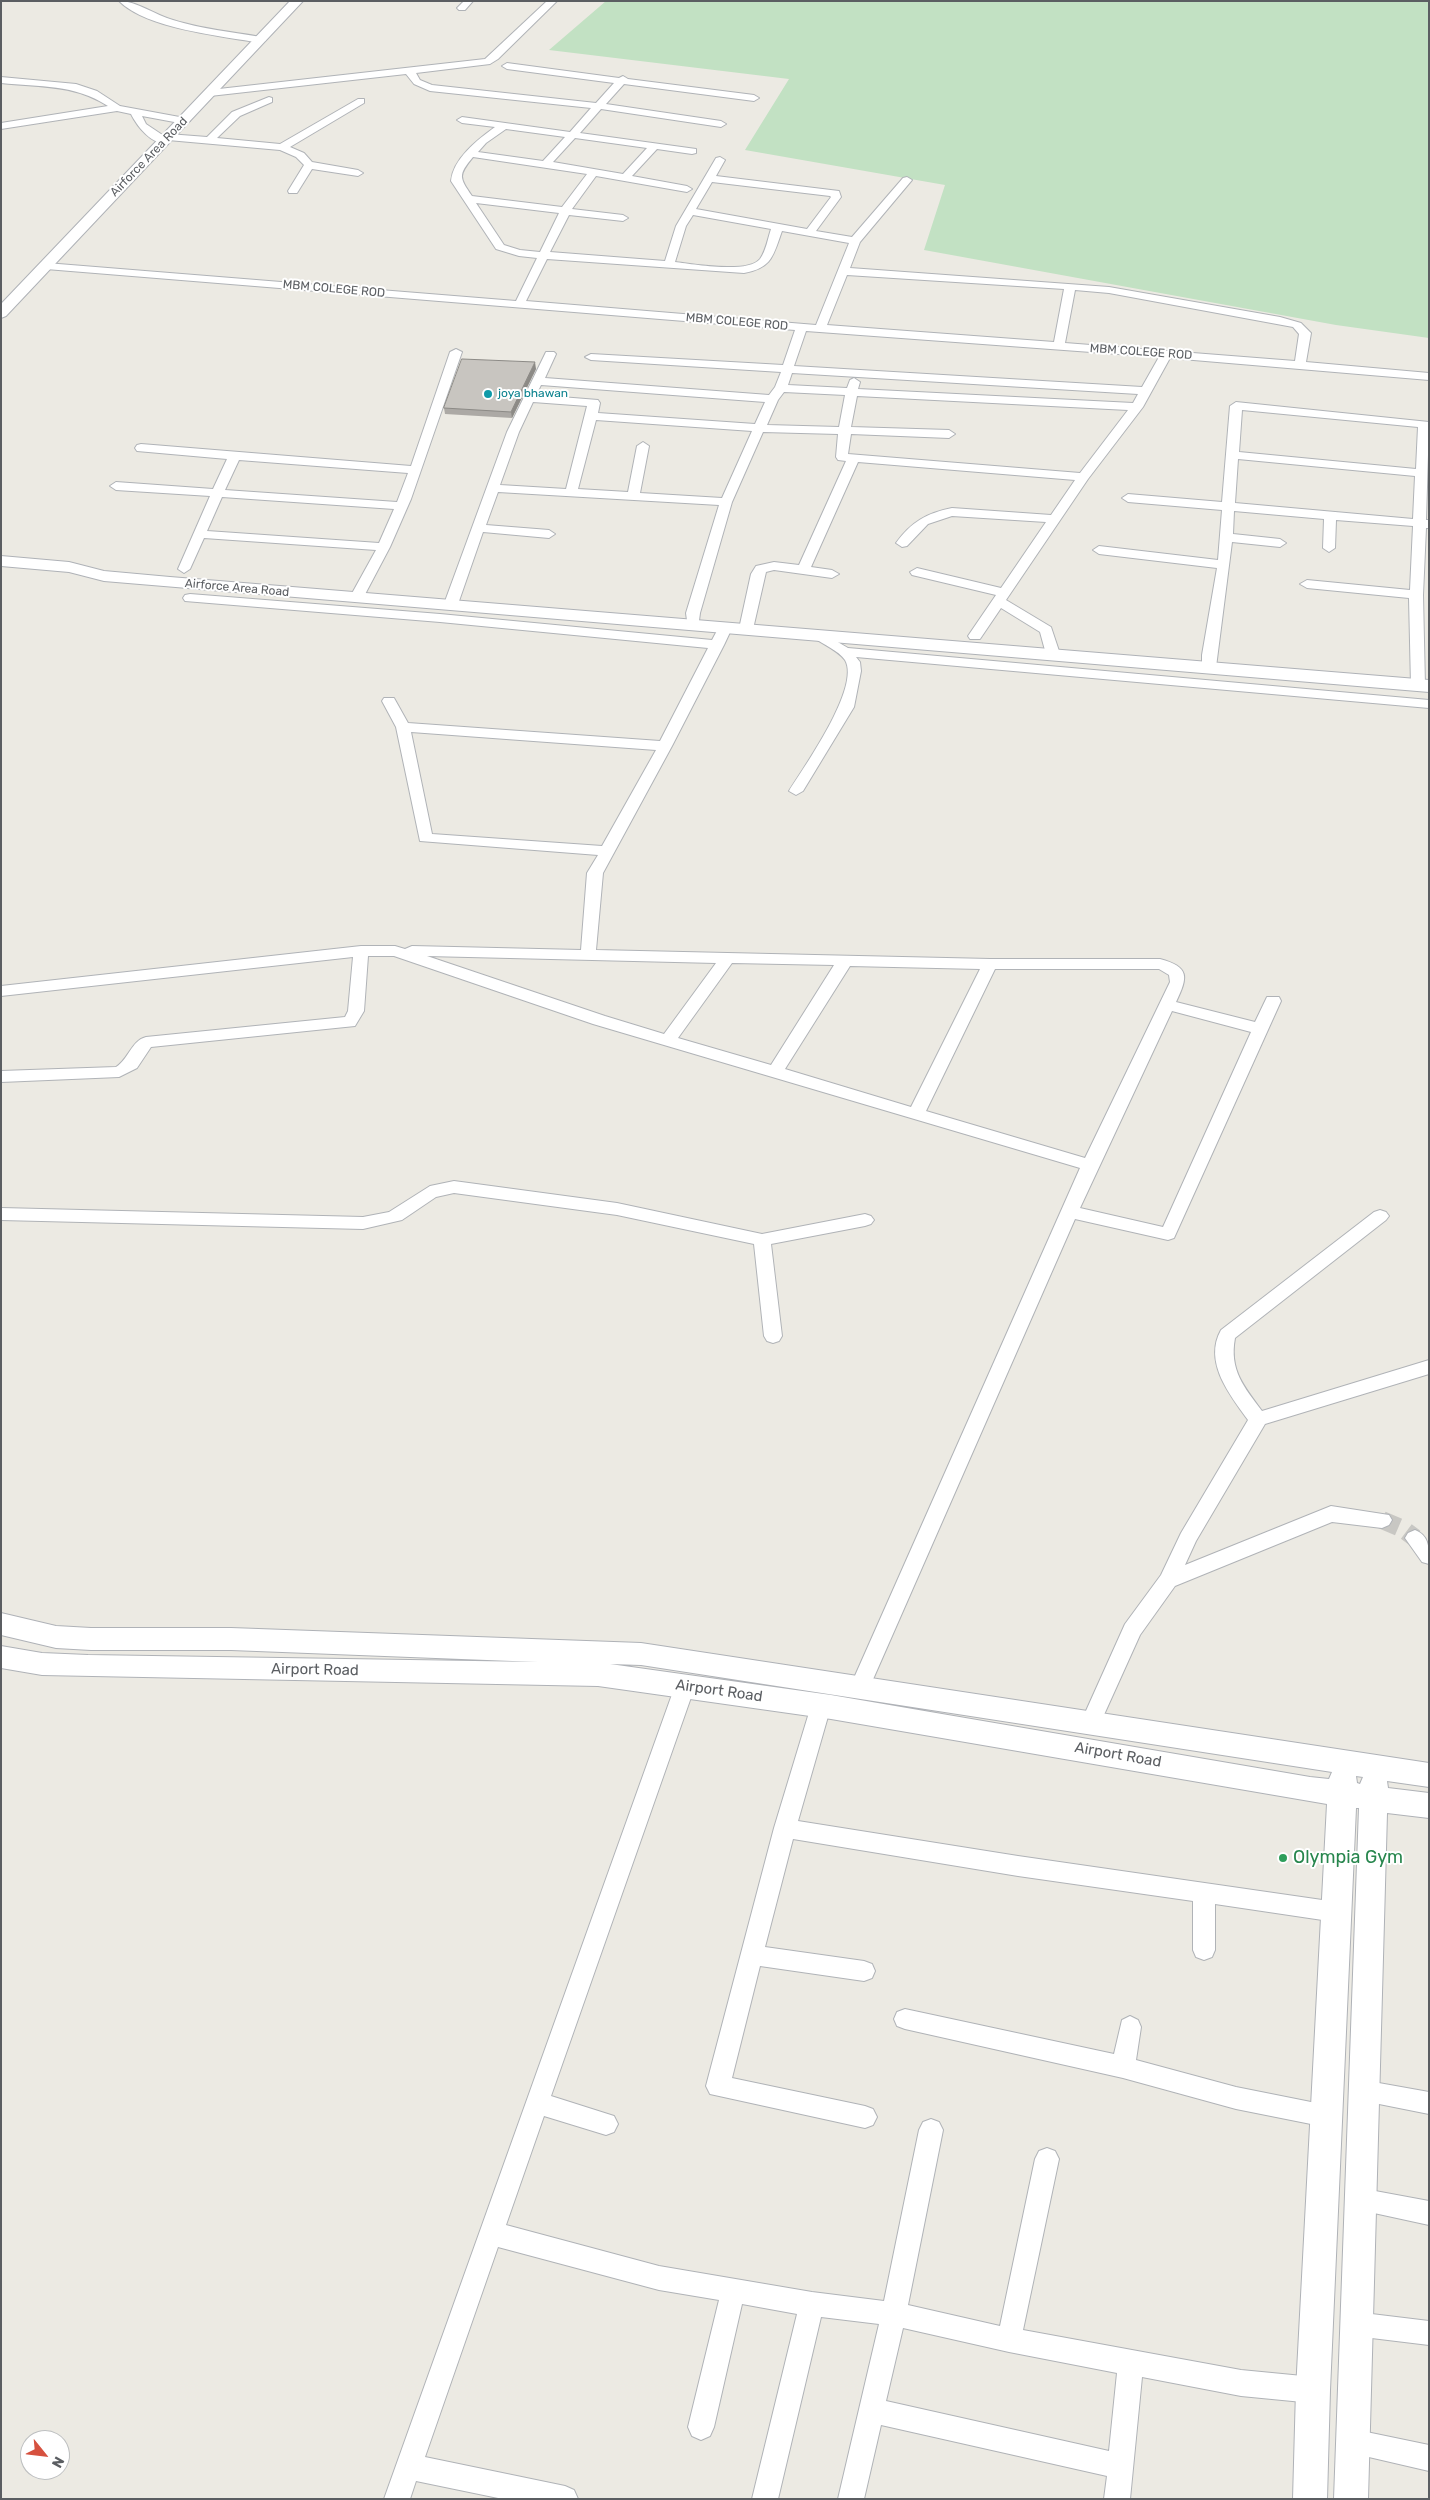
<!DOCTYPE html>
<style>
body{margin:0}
#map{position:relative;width:1430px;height:2500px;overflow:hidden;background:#eceae3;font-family:Rubik,sans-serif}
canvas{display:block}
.frame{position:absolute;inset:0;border:2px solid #5b5e62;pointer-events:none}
.north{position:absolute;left:20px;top:2430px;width:50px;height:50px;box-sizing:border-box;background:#fff;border:1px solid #bdbfc0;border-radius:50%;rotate:119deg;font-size:14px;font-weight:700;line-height:20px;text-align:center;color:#5b5e62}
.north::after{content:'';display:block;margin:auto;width:18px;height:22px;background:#d6513f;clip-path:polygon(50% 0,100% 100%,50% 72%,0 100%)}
</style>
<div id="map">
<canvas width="1430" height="2500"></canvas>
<div class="frame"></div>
<div class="north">N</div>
</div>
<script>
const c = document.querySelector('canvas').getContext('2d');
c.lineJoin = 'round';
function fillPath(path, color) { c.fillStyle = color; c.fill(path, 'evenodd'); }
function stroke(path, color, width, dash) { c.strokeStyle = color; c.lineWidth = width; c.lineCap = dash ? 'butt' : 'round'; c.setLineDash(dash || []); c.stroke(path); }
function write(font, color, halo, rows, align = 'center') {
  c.font = font + ' Rubik,sans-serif'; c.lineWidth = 4; c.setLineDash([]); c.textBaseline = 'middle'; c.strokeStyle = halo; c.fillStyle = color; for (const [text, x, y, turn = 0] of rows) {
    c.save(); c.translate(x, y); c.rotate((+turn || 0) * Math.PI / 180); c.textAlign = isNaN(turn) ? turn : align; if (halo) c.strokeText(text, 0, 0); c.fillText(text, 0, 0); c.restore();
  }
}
fillPath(new Path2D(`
 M606 1H1429V338L1336 325 924 250 945 185 745 150 789 79 549 50Z`), '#c2e1c3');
stroke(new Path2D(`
 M1382 1520 1403 1529 1415 1538`), '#c8c7c3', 18, [18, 9]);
const street = new Path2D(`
 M119 1C137 1 155 15 173 20 201 29 232 32 261 37L266 40 261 43C222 36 147 29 119 1Z
 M464 1H473L465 10H459L457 8Z
 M547 1H557L498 59 490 64 416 73 420 80 432 85 596 103 614 83 507 69 502 66 507 63 619 78 623 76 628 79 754 95 759 98 754 101 624 84 606 104 721 121 726 124 721 127 601 109 580 133 696 149V153L692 154 657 149 632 176 687 186 692 189 687 192 596 176 572 209 623 215 628 218 623 221 569 215 550 252 665 261 676 226 716 158 720 157 725 160 716 176 839 191 841 197 816 231 852 237 903 178 907 177 912 180 860 242 850 268 1109 287 1280 317 1301 323 1311 333 1306 362 1429 373V380L1170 358 1143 407 1088 479 1006 600 1051 627 1060 654 1053 658 1046 654 1040 632 1001 608 980 639H970L968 636 996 595 912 575 910 572 917 568 1001 588 1046 522 952 516 928 524 907 546 902 547 896 543C911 522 927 513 952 508L1051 515 1075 480 858 462 811 567 832 570 839 574 832 578 774 570 766 572 753 629 746 633 741 632 739 629 751 574 756 566 774 562 799 565 846 461 838 460 836 457 838 434 763 432 732 502 700 613 698 628H688L686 613 719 505 498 492 486 525 549 530 555 534 549 538 483 532 458 604 451 608 446 607 444 604 507 432 546 352H554L556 354 545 378 769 395 775 387 781 372 591 360 585 357 591 354 783 365 795 330 46 269 41 266 46 263 516 301 537 258 519 256 496 249 451 181C453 159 477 140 495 127L462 123 457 120 462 117 570 132 591 108 430 91 414 84 406 74 210 96 205 93 210 90 485 59ZM506 129 565 137 543 161 478 152 486 143ZM575 138 647 148 623 174 553 162ZM473 157 587 174 562 207 472 196C459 177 458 175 473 157ZM712 182 830 196 831 197 807 229 696 209ZM476 203 559 213 540 252 520 250 504 245ZM693 215 771 229C768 238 766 251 760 259 748 274 693 264 675 262L686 226ZM782 231 849 243 816 325 526 301 547 259 744 273C772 268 773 256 782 231ZM847 275 1064 289 1054 342 827 325ZM1075 290 1109 293 1293 327 1299 334 1295 361 1065 343ZM806 331 1159 357 1142 387 794 366ZM792 373 1138 394 1133 403 858 389 860 382 854 378 850 380 847 388 788 385ZM541 385 765 402 755 424 598 413 600 403 598 400 536 395ZM784 392 845 395 839 427 767 425 778 400ZM857 396 1128 410 1080 473 848 454 851 434 949 438 955 434 949 430 851 427ZM533 402 587 406 566 489 500 485 519 432ZM596 420 752 431 722 498 640 493 649 446 643 442 637 446 628 492 578 489Z
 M1 77 76 84 97 91 120 106 185 118 190 121 185 124 142 116 146 124 164 136 168 134 207 137 232 112 269 97 272 98V102L240 116 217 138 280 144 358 99H364V103L290 147 304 153 312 162 358 170 363 173 358 176 312 169 297 193H289L288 191 304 165 296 157 280 150 168 140V143C152 146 137 126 131 114L117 111 1 129V123L108 106C74 84 40 87 1 83Z
 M456 349 462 352 411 499 390 547 362 600 357 601 350 597 376 550 204 538 190 569 184 573 178 569 210 496 116 490 110 486 116 482 213 489 227 459 137 451 135 448 137 445 141 444 411 466 450 352ZM239 460 408 473 397 502 225 490ZM222 497 394 509 379 543 207 531Z
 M1236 402 1429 422 1426 520H1429V528H1426L1423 595 1425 686 1423 689H1413L1411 686 1409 598 1307 588 1300 584 1307 580 1410 590 1413 526 1336 520 1335 548 1329 552 1323 548 1324 519 1234 511 1233 534 1280 539 1286 543 1280 547 1232 542 1216 667 1209 671 1202 667V655L1217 568 1099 554 1093 550 1099 546 1218 560 1222 510 1128 502 1122 498 1128 494 1222 502 1230 406ZM1242 410 1418 427 1416 469 1239 452ZM1238 459 1415 476 1413 519 1235 503Z
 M190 594 440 614 712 640 720 625H730L732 628 724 645 672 746 603 873 596 950 990 959H1160C1190 967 1188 977 1176 1002L1255 1022 1267 997H1279L1281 1001 1174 1238 1168 1240 1075 1219 867 1693 860 1696 853 1693 850 1687 1080 1168 593 1024 394 956H368L364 1011 355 1026 151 1047 137 1068 119 1077 1 1082V1071L116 1067C129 1059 131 1041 146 1037L345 1017 348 1011 353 957 1 996V986L361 946H395L405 949 412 946 581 950 587 873 598 855 420 841 396 727 382 701 384 698H394L408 723 660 741 708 648 440 622 185 601 183 598 185 595ZM411 732 656 750 602 846 432 834ZM427 956 716 963 664 1034 605 1016ZM732 963 834 965 771 1065 678 1038ZM850 966 980 969 911 1107 785 1069ZM995 969H1159L1169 975 1170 982 1085 1158 926 1111ZM1172 1011 1251 1032 1163 1227 1080 1208Z
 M819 631 848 648 1429 700V708L856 657 860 662 861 671 854 707 803 791 796 795 789 791C804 767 861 687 845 660 839 651 823 644 814 638L812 635 814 632Z
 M454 1181 617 1203 762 1234 865 1214 871 1216 874 1220 871 1224 865 1226 771 1244 782 1336 779 1341 773 1343 767 1341 764 1336 754 1244 617 1215 454 1193 436 1197 402 1220 363 1229 1 1220V1208L363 1217 389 1212 430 1186Z
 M1380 1210 1386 1212 1389 1216 1386 1220 1235 1338C1229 1370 1244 1387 1262 1411L1429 1360V1374L1265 1424 1196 1541 1185 1565 1331 1506 1389 1515 1392 1520 1389 1525 1382 1528 1332 1522 1175 1586 1140 1635 1098 1728 1091 1731 1084 1728 1081 1722 1125 1624 1161 1575 1181 1533 1248 1420C1230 1395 1203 1362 1221 1330L1374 1212Z
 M1415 1530C1430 1536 1429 1549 1429 1564L1422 1562 1405 1538 1408 1533Z
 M685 1677 692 1680 695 1686 551 2096 614 2116 618 2124 614 2132 606 2135 544 2116 506 2225 659 2266 812 2292 884 2301 919 2130 923 2122 931 2119 939 2122 943 2130 908 2305 1000 2326 1035 2159 1039 2151 1047 2148 1055 2151 1059 2159 1023 2330 1241 2370 1313 2377 1322 2381 1326 2390 1322 2399 1313 2403 1241 2396 1142 2377 1130 2499H1104L1107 2476 881 2425 864 2499H838L879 2324 821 2317 778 2499H752L797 2314 742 2304 714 2427 710 2436 701 2440 692 2436 688 2427 719 2300 659 2290 498 2247 425 2457 565 2486 574 2490 578 2499H503L416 2481 410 2499H384L675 1686 678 1680ZM903 2328 1009 2352 1117 2373 1109 2451 886 2401Z
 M821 1697 828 1700 831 1706 798 1821 1018 1856 1336 1902 1344 1905 1347 1912 1344 1919 1336 1922 1215 1904V1950L1212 1957 1204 1960 1196 1957 1193 1950V1901L1018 1876 793 1839 765 1947 864 1961 872 1964 875 1971 872 1978 864 1981 760 1966 732 2078 865 2106 873 2109 877 2117 873 2125 865 2128 710 2094 706 2086 774 1828 811 1706 814 1700Z
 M905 2009 1114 2054 1122 2020 1130 2016 1138 2020 1141 2027 1136 2060 1236 2087 1326 2105 1334 2108 1338 2116 1334 2124 1326 2127 1236 2109 1123 2078 905 2029 897 2026 894 2019 897 2012Z
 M1362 2080 1429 2092V2114L1354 2099 1350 2091 1354 2083Z
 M1359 2188 1429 2201V2225L1351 2208 1347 2200 1351 2192Z
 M1355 2312 1429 2321V2345L1355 2336 1346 2333 1343 2324 1346 2315Z
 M1352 2429 1429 2445V2471L1343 2451 1339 2442 1343 2433Z`);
const secondary = new Path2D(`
 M290 1H303L6 316 1 318V304Z
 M1 556 69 562 104 571 170 577 1429 680V692L104 581 69 572 1 566Z
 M1 1613 56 1626 91 1628H231L641 1643 1429 1763V1787L1387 1781 1388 1788 1429 1793V1818L1387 1813 1368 2499H1334L1359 1808H1356L1330 2390 1327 2499H1293L1296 2390 1327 1804 831 1719 598 1686 42 1675 1 1668V1646L42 1653 88 1655 538 1662 231 1650H91L56 1648 1 1635ZM610 1664 641 1665 1332 1772 1329 1779 1310 1777 831 1695ZM1356 1776 1363 1777 1360 1784 1357 1783Z`);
stroke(street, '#b0b3b7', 2);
stroke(secondary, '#afb2b7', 2);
fillPath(street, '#fff');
fillPath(secondary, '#fff');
fillPath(new Path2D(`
 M536 369 512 418 445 414 444 408Z`), '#aca9a5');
fillPath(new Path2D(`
 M535 362 536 369 512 418 511 412Z`), '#8c8a86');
const building = new Path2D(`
 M462 359 535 362 511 412 444 408Z`);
fillPath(building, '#c8c5c0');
stroke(building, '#8c8a86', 1);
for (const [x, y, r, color] of [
 [488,394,5,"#0f9aa8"],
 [1283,1858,5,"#2e9e5b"]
]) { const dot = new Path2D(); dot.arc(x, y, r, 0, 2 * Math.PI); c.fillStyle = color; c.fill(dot); stroke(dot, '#fff', 2); }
write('12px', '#5b5e62', '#fff', [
 ["Airforce Area Road",149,157,-46],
 ["MBM COLEGE ROD",334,289,5],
 ["MBM COLEGE ROD",737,322,5],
 ["MBM COLEGE ROD",1141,352,4],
 ["Airforce Area Road",237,588,5]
]);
write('12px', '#0d838f', '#fff', [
 ["joya bhawan",498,394]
], 'left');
write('15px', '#5b5e62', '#fff', [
 ["Airport Road",315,1670,1],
 ["Airport Road",719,1691,8],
 ["Airport Road",1118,1755,10]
]);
write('18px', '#27864d', '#fff', [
 ["Olympia Gym",1293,1858]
], 'left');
</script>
